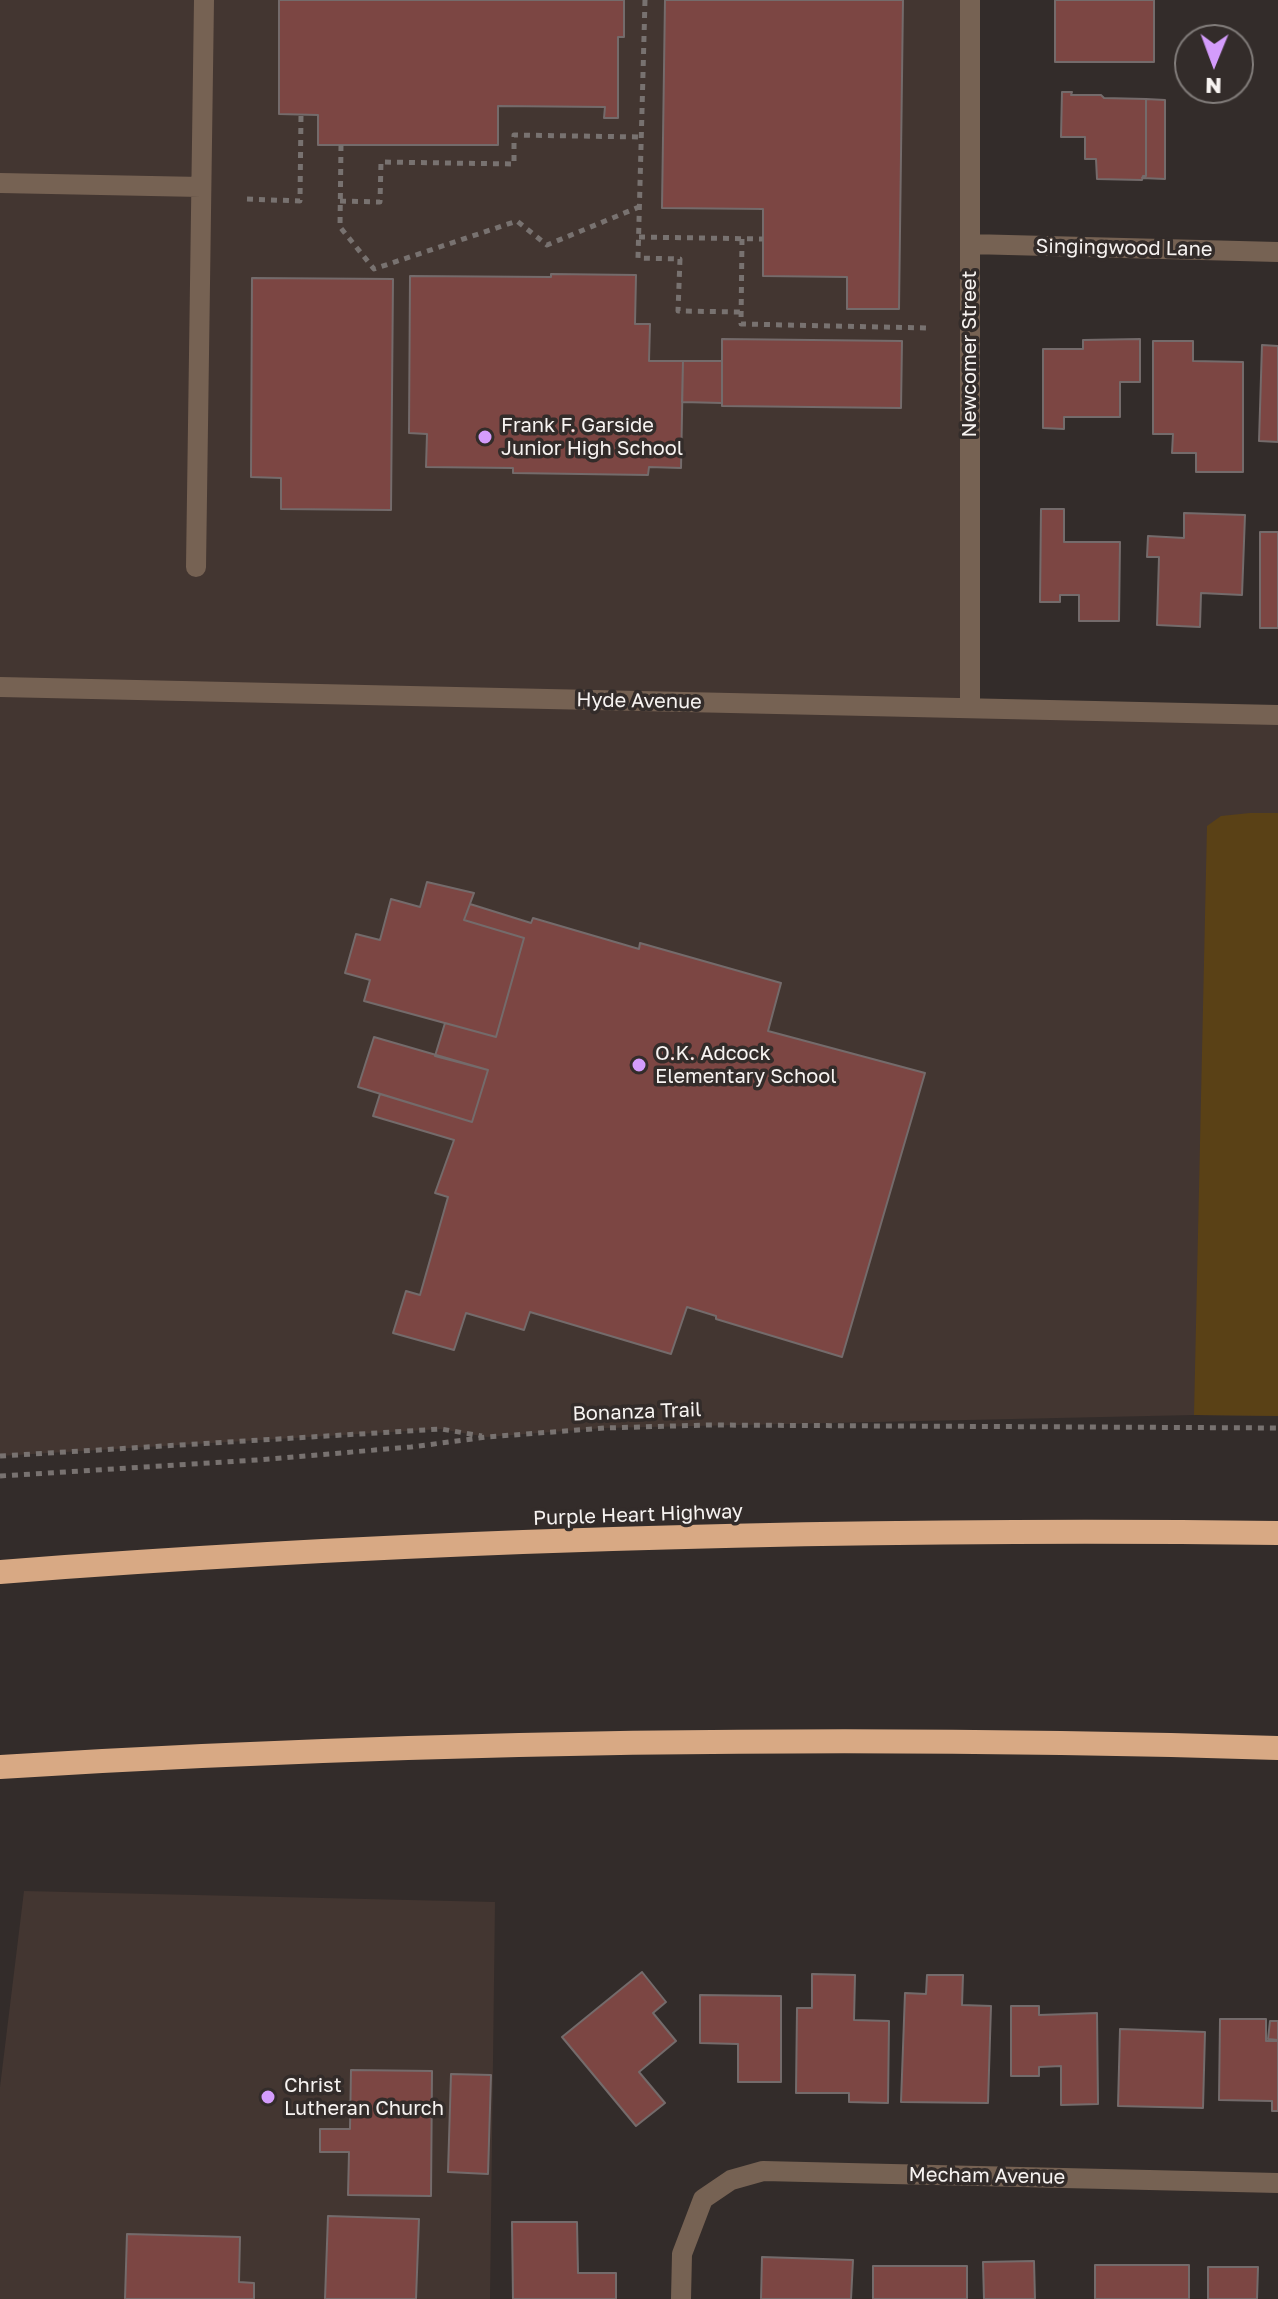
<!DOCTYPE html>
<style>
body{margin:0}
#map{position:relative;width:1278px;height:2299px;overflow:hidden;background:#332c2a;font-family:"Golos Text",sans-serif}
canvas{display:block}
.north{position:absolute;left:1174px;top:24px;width:80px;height:80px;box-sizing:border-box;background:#332c2a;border:2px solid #817c7a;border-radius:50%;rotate:181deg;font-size:22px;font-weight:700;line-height:32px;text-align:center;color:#f7f3f1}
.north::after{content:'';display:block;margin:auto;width:28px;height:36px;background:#d49cfc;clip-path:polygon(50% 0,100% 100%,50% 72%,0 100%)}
</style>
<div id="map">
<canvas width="1278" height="2299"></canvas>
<div class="north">N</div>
</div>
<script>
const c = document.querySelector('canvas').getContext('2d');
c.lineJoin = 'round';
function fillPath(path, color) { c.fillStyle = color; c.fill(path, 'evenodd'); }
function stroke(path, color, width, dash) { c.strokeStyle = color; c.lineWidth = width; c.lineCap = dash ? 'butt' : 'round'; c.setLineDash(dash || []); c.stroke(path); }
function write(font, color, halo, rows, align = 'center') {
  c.font = font + ' "Golos Text",sans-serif'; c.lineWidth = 7; c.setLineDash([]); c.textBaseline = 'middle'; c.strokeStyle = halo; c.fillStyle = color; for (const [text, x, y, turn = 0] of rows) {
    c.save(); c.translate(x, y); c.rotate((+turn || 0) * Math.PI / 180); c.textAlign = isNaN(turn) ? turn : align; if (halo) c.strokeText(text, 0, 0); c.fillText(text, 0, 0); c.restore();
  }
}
fillPath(new Path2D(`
 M0 0H970V708L1278 715V1416L1194 1415 604 1428 487 1437 440 1429 0 1456Z
 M24 1891 495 1902 490 2299H0V2087Z`), '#433631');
fillPath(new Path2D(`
 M1250 813H1278V1416L1194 1415 1207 826 1221 816Z`), '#5a4116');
const building = new Path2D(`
 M279 0H624V37H618V118H604L605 107 498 106V145H318V115L279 114Z
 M665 0H903L899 309H847V277L763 276V209L662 208Z
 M1055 0H1154V62H1055Z
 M1062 92H1072L1071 95H1101L1104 98 1146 99V176H1143L1142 180 1097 179 1096 159H1085V137H1061Z
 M1146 99 1165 100V179L1142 178 1146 176Z
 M551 274 636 275 635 324H650L649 361H683L681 468 649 467 648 475 513 473V468L426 467 427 434 409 433 410 276 551 277Z
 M252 278 393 279 391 510 281 509V478L251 477Z
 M722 339 902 341 901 408 722 406Z
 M1140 339V382H1120V417H1064V429L1043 428V349H1083V340Z
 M1153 341H1193V361L1243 362V472H1196V453H1172L1173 434H1153Z
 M1262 345 1278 346V442L1259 441Z
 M683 361H722V403L682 402Z
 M1041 509H1064V542H1120L1119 621H1079V595H1060V602H1040Z
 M1184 513 1245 515 1242 595 1201 593 1200 627 1157 625 1159 557H1147L1148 536 1184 538Z
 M1260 532H1278V628H1260Z
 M427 882 474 893 464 920 524 938 496 1037 364 1001 370 980 345 973 356 934 380 940 391 899 420 907Z
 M470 904 531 923 533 918 639 949 640 943 781 983 768 1031 925 1073 842 1357 716 1319V1316L687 1307 671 1354 530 1312 524 1330 466 1313 454 1350 393 1333 406 1291 420 1295 448 1197 435 1193 454 1140 373 1116 380 1094 472 1122 488 1070 435 1056 445 1023 496 1037 524 938 464 920Z
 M374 1037 488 1070 472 1122 358 1087Z
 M642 1972 666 2002 653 2013 676 2041 639 2072 665 2103 636 2126 562 2037Z
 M812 1974 855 1975 854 2020 889 2021 888 2103 849 2102V2093H796L797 2008H812Z
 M927 1975H963L962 2005 991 2006 988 2103 901 2102 905 1993 926 1994Z
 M700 1995 781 1996V2082H738V2044L700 2043Z
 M1011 2006H1039V2015L1097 2013 1098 2104 1061 2105V2066L1039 2067V2076H1011Z
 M1220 2019H1266V2041H1278V2111H1272V2101L1219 2100Z
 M1270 2021H1278V2040L1268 2039Z
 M1120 2029 1205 2032 1203 2108 1118 2106Z
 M351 2070 432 2071 431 2196 348 2195 349 2152H320V2129H350Z
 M451 2074 491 2075 488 2174 448 2172Z
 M328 2216 419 2219 416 2299H325Z
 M512 2222H577L578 2273H616V2299H513Z
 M127 2234 240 2237 239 2282 254 2283V2299H125Z
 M762 2257 853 2260 851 2299H761Z
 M1034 2261 1035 2299H984L983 2262Z
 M1095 2265H1189V2299H1095Z
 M873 2266H967V2299H873Z
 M1208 2267H1258L1257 2299H1208Z`);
fillPath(building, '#7c4643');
stroke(building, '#746b6b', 2);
stroke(new Path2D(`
 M645 0 638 258 680 259 678 311 741 312
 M341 145 340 227 374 269 517 221 547 245 639 207
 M247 199 300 201 301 115
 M340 201 380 202 381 162 514 164V135L641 137
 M639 237 763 239
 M742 239 741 324 927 328
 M0 1456 441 1429 482 1436
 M0 1476 257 1460 411 1447 487 1437 604 1428 707 1425 1278 1428`), '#787270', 5, [6, 6]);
stroke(new Path2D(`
 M0 183 201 187
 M196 567 204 0`), '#766253', 20);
stroke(new Path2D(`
 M970 0V708
 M970 244 1278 252
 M0 687 1278 715
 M681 2299 682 2254 703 2199 731 2180 763 2171 1278 2183`), '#766253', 20);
stroke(new Path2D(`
 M0 1572C425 1539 852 1528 1278 1533
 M0 1767C426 1741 852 1735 1278 1748`), '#d8a984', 24);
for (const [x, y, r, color] of [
 [485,437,8,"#d49cfc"],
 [639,1065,8,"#d49cfc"],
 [268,2097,8,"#d49cfc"]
]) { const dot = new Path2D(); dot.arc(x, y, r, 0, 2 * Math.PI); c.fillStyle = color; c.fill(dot); stroke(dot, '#332c2a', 3); }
write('20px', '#f7f3f1', '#332c2a', [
 ["Singingwood Lane",1124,248,1],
 ["Newcomer Street",970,354,-90],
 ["Hyde Avenue",639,701,1],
 ["Bonanza Trail",637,1412,-2],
 ["Purple Heart Highway",638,1515,-2],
 ["Mecham Avenue",987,2176,1]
]);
write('20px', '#f7f3f1', '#332c2a', [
 ["Frank F. Garside",501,426],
 ["Junior High School",501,449],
 ["O.K. Adcock",655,1054],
 ["Elementary School",655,1077],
 ["Christ",284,2086],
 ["Lutheran Church",284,2109]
], 'left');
</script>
